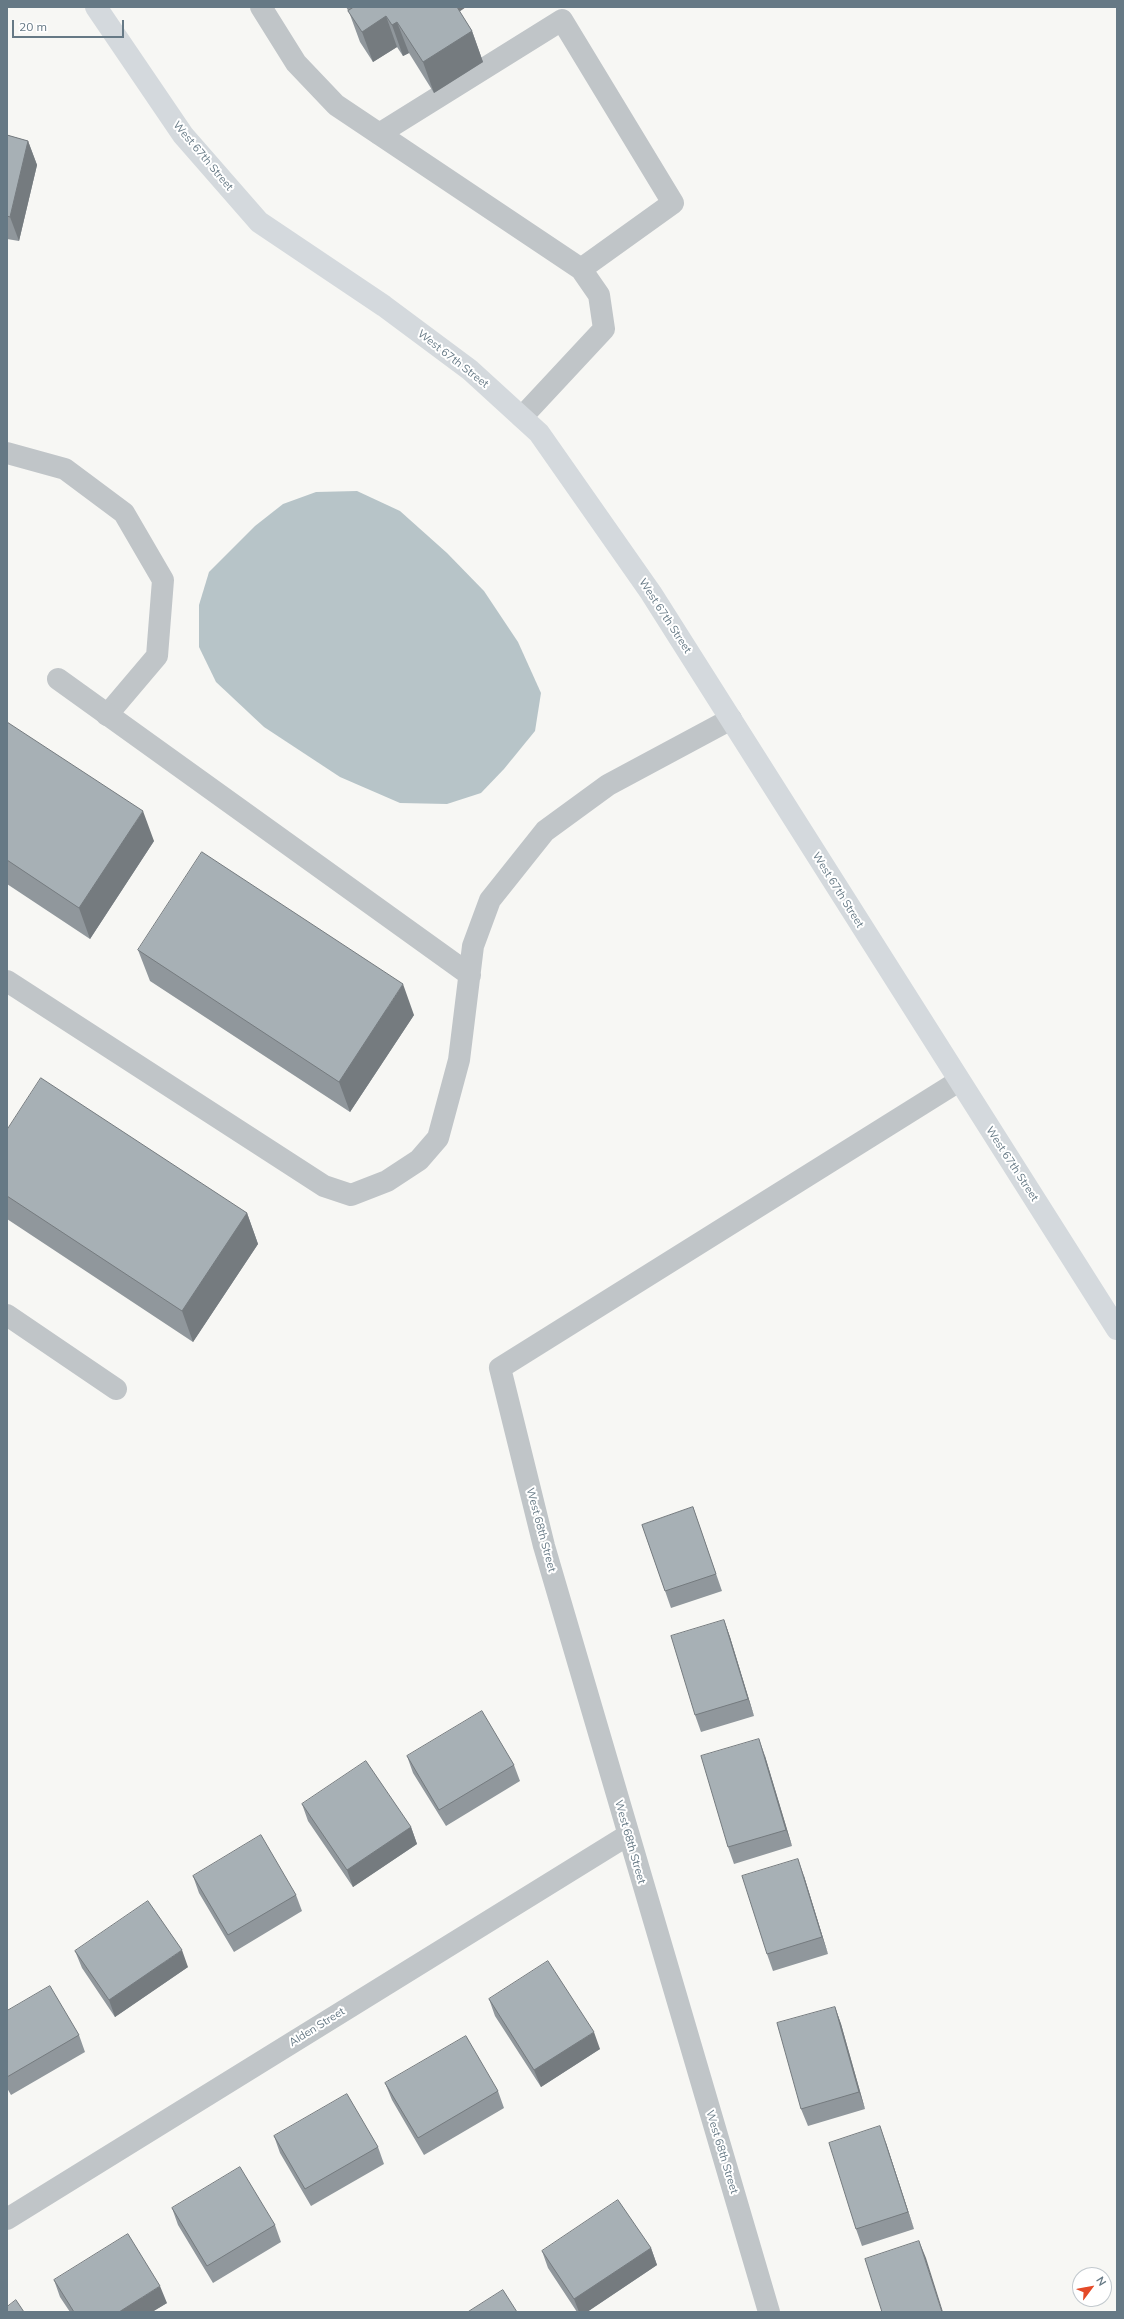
<!DOCTYPE html>
<style>
body{margin:0}
#map{position:relative;width:1124px;height:2319px;overflow:hidden;background:#f7f7f4;font-family:Mulish,sans-serif}
canvas{display:block}
.frame{position:absolute;inset:0;border:8px solid #667985;pointer-events:none}
.north{position:absolute;left:1072px;top:2267px;width:40px;height:40px;box-sizing:border-box;background:#fff;border:1px solid #c2c9ce;border-radius:50%;rotate:58deg;font-size:11px;font-weight:700;line-height:16px;text-align:center;color:#667985}
.north::after{content:'';display:block;margin:auto;width:14px;height:18px;background:#e44a28;clip-path:polygon(50% 0,100% 100%,50% 72%,0 100%)}
.scale{position:absolute;left:12px;top:20px;width:112px;height:18px;box-sizing:border-box;border:2px solid #667985;border-top:0;padding-left:5px;font-size:12px;line-height:14px;white-space:nowrap;color:#667985;-webkit-text-stroke:3px #fff;paint-order:stroke}
</style>
<div id="map">
<canvas width="1124" height="2319"></canvas>
<div class="frame"></div>
<div class="north">N</div>
<div class="scale">20 m</div>
</div>
<script>
const c = document.querySelector('canvas').getContext('2d');
c.lineJoin = 'round';
function fillPath(path, color) { c.fillStyle = color; c.fill(path, 'evenodd'); }
function stroke(path, color, width, dash) { c.strokeStyle = color; c.lineWidth = width; c.lineCap = dash ? 'butt' : 'round'; c.setLineDash(dash || []); c.stroke(path); }
function write(font, color, halo, rows, align = 'center') {
  c.font = font + ' Mulish,sans-serif'; c.lineWidth = 4; c.setLineDash([]); c.textBaseline = 'middle'; c.strokeStyle = halo; c.fillStyle = color; for (const [text, x, y, turn = 0] of rows) {
    c.save(); c.translate(x, y); c.rotate((+turn || 0) * Math.PI / 180); c.textAlign = isNaN(turn) ? turn : align; if (halo) c.strokeText(text, 0, 0); c.fillText(text, 0, 0); c.restore();
  }
}
fillPath(new Path2D(`
 M357 491 400 511 447 553 484 591 518 642 541 693 535 731 504 769 481 793 447 804 400 803 340 777 264 727 216 682 199 647V605L209 572 255 526 283 504 316 492Z`), '#b7c4c8');
stroke(new Path2D(`
 M261 7 296 63 336 105 581 269 599 295 604 329 522 417
 M379 134 562 20 673 203 581 269
 M7 453 65 469 124 513 163 580 157 656 107 715
 M7 1315 116 1389`), '#c0c5c8', 22);
stroke(new Path2D(`
 M58 679 470 975
 M7 981 324 1186 351 1195 387 1181 419 1160 438 1138 459 1060 473 946 490 900 545 831 608 785 731 719
 M7 2219 628 1835
 M769 2312 544 1546 500 1368 959 1081`), '#c0c5c8', 22);
stroke(new Path2D(`
 M96 7 183 135 259 222 384 306 470 370 539 433 651 593 1117 1329`), '#d4d9dd', 22);
fillPath(new Path2D(`
 M346 7H466L459 11 472 31 483 62 434 93 409 53 403 56 397 47 373 62 360 42 349 12Z
 M7 135 28 141 37 165 19 241 7 239Z
 M7 722 154 841 90 939 7 884Z
 M138 950 414 1015 350 1112 150 981Z
 M7 1130 247 1213 258 1244 193 1342 7 1219Z
 M693 1507 722 1591 671 1608 642 1525Z
 M724 1620 730 1637 754 1716 701 1732 695 1715Z
 M407 1756 514 1765 520 1781 446 1826 413 1773Z
 M765 1756 792 1846 734 1864 728 1847Z
 M302 1804 411 1827 417 1844 353 1887 308 1821Z
 M193 1876 296 1895 302 1911 234 1952 199 1893Z
 M804 1876 828 1954 773 1971 767 1954Z
 M75 1951 188 1967 115 2017 82 1968Z
 M489 1999 600 2049 541 2087 495 2016Z
 M835 2007 841 2024 865 2109 808 2126 801 2109Z
 M7 2011 79 2035 85 2052 11 2095 7 2088Z
 M385 2083 498 2091 504 2108 424 2155 392 2100Z
 M274 2136 378 2147 384 2164 311 2206 280 2153Z
 M886 2143 914 2229 862 2246 856 2229Z
 M172 2208 275 2225 281 2242 213 2283 178 2225Z
 M651 2248 657 2265 587 2312H577L548 2268 542 2251Z
 M54 2280 167 2303 152 2312H70L60 2297Z`), '#90979c');
fillPath(new Path2D(`
 M452 7H466L459 12Z
 M386 16 397 47 373 62 362 32Z
 M397 22 409 53 403 56 392 25Z
 M472 31 483 62 434 93 423 62Z
 M28 141 37 165 19 241 10 217Z
 M143 811 154 841 90 939 79 908Z
 M403 984 414 1015 350 1112 339 1082Z
 M247 1213 258 1244 193 1342 182 1311Z
 M724 1620 730 1637 754 1716 748 1699Z
 M759 1739 765 1756 792 1846 786 1830Z
 M411 1827 417 1844 353 1887 347 1870Z
 M798 1859 804 1876 828 1954 822 1937Z
 M182 1950 188 1967 115 2017 109 2000Z
 M835 2007 841 2024 865 2109 859 2092Z
 M594 2032 600 2049 541 2087 534 2070Z
 M880 2126 886 2143 914 2229 908 2212Z
 M919 2241 926 2258 943 2312H942Z
 M651 2248 657 2265 587 2312H579L574 2299Z
 M160 2286 167 2303 152 2312H119Z`), '#757b7f');
const building = new Path2D(`
 M354 7H457L472 31 423 62 397 22 392 25 386 16 362 32 348 11Z
 M7 135 28 141 10 217 7 216Z
 M7 722 143 811 79 908 7 860Z
 M202 852 403 984 339 1082 138 950Z
 M41 1078 247 1213 182 1311 7 1196V1130Z
 M693 1507 716 1574 665 1591 642 1525Z
 M724 1620 748 1699 695 1715 671 1636Z
 M482 1711 514 1765 439 1810 407 1756Z
 M759 1739 786 1830 728 1847 701 1756Z
 M366 1761 411 1827 347 1870 302 1804Z
 M261 1835 296 1895 228 1935 193 1876Z
 M798 1859 822 1937 767 1954 742 1876Z
 M148 1901 182 1950 109 2000 75 1951Z
 M548 1961 594 2032 534 2070 489 1999Z
 M50 1986 79 2035 7 2077V2011Z
 M835 2007 859 2092 801 2109 777 2023Z
 M466 2036 498 2091 418 2138 385 2083Z
 M347 2094 378 2147 305 2189 274 2136Z
 M880 2126 908 2212 856 2229 829 2143Z
 M240 2167 275 2225 207 2266 172 2208Z
 M618 2200 651 2248 574 2299 542 2251Z
 M128 2234 160 2286 119 2312H74L54 2280Z
 M919 2241 942 2312H882L865 2259Z
 M503 2290 517 2312H468Z
 M16 2300 24 2312H7V2307Z`);
fillPath(building, '#a7b0b5');
stroke(building, '#757b7f', 1);
write('11px', '#667985', '#fff', [
 ["West 67th Street",203,156,50],
 ["West 67th Street",453,359,38],
 ["West 67th Street",665,616,57],
 ["West 67th Street",838,890,58],
 ["West 67th Street",1012,1164,57],
 ["West 68th Street",541,1530,75],
 ["West 68th Street",630,1842,74],
 ["Alden Street",317,2027,-32],
 ["West 68th Street",722,2152,73]
]);
</script>
